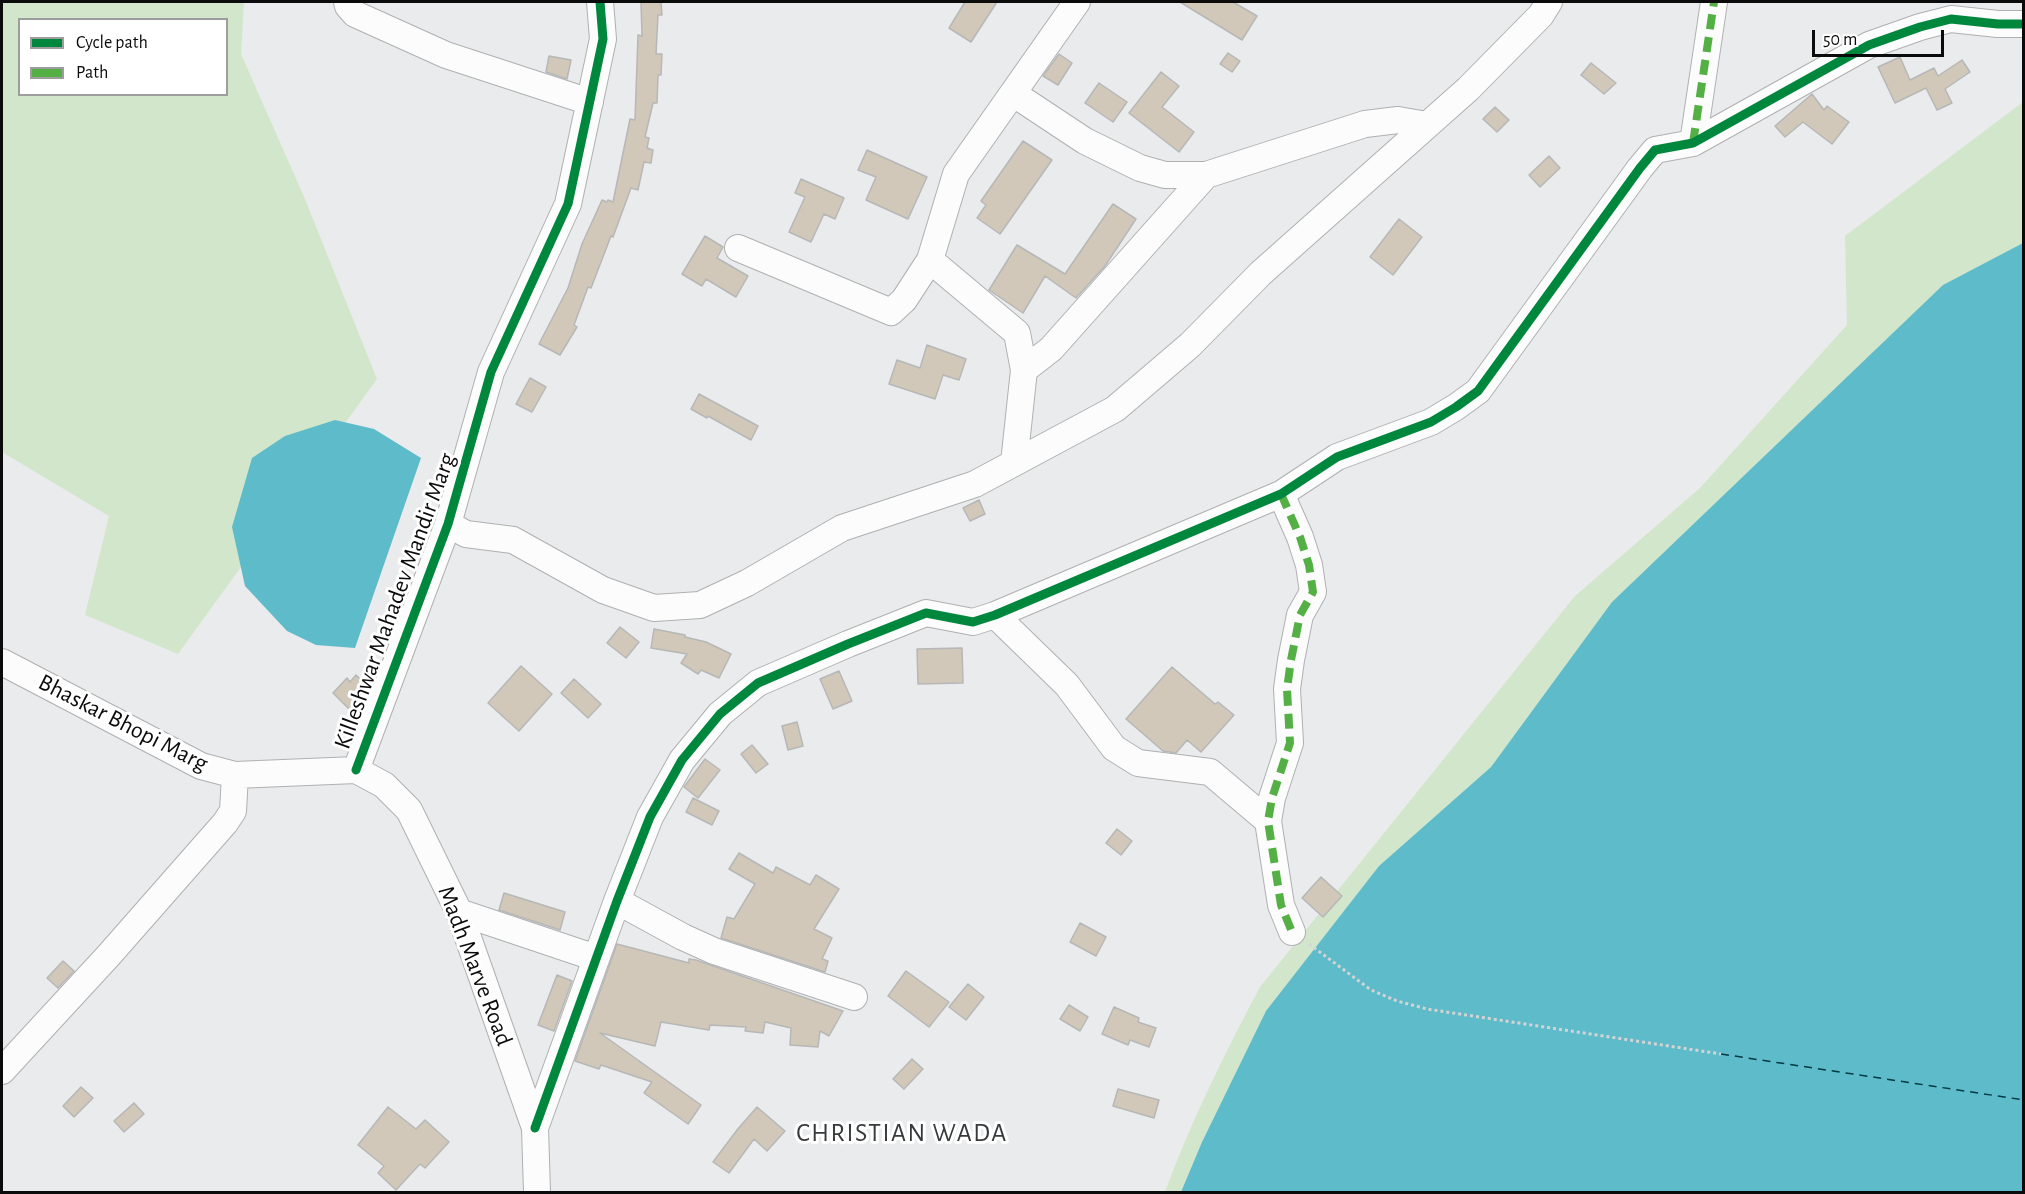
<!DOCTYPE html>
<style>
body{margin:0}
#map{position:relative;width:2025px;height:1194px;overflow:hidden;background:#eaebec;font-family:"Alegreya Sans",sans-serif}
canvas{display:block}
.frame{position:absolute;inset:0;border:3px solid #0b0b0c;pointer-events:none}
.legend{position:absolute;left:18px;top:18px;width:210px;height:78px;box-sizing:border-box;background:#fff;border:2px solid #9d9d9e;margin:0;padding:8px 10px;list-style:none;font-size:18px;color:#0b0b0c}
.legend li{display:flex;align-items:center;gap:12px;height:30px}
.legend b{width:30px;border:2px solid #9d9d9e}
.scale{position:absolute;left:1812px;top:30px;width:132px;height:27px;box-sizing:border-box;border:3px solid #0b0b0c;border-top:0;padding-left:8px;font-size:18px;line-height:21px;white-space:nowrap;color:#0b0b0c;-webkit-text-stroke:4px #fff;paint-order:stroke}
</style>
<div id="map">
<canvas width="2025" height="1194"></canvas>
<div class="frame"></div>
<ul class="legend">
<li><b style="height:8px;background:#00873e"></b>Cycle path</li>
<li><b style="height:8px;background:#54b044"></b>Path</li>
</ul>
<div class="scale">50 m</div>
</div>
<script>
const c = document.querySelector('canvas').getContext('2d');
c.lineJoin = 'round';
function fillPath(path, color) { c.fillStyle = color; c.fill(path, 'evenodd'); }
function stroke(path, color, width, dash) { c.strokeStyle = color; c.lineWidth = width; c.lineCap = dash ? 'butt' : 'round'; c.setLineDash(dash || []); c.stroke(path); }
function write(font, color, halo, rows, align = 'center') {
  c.font = font + ' "Alegreya Sans",sans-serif'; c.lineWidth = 6; c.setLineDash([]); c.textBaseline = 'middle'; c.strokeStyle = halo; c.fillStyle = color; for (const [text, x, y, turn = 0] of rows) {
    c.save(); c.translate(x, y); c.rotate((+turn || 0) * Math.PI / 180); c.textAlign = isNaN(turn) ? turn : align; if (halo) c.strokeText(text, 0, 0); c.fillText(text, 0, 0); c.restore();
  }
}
fillPath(new Path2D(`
 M2 2H244L241 54 305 199 377 379 178 654 85 615 109 516 2 452ZM20 20H226V94H20Z
 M2023 102V243L1943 286 1612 602 1491 767 1379 866 1267 1011 1202 1142 1181 1192H1165C1191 1121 1225 1053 1260 987L1575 596 1700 488 1847 325 1845 236Z`), '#d2e6cb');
fillPath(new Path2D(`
 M2023 243V1192H1181L1202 1142 1266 1011 1379 866 1491 767 1612 602 1943 285Z
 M335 420 374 429 421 458 355 648 316 645 287 631 245 586 232 527 252 458 285 436Z`), '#5ebbca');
stroke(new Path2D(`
 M1721 1054 2024 1100`), '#003a43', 1.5, [8, 6]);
const building = new Path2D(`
 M641 2H661L662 15H658L656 54H662L661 75H658L657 103H653L645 137 649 138 647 148 653 150 651 163 644 162 638 190 631 188 613 237 611 236 591 288 588 287 574 325 577 327 560 355 539 344 568 288 582 244 602 200 607 202 608 200 613 202 630 119 635 120 638 35 642 36Z
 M965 2H997L971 42 949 28Z
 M1180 2H1233L1257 16 1242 40Z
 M1228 53 1240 61 1232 72 1220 64Z
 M1059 54 1072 63 1058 85 1043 76Z
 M549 56 571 60 567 79 546 72Z
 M1900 57 1910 80 1934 68 1938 76 1962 60 1970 72 1945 89 1952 103 1937 110 1926 88 1895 103 1878 67Z
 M1591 63 1616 83 1604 94 1581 75Z
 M1161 72 1179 86 1162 107 1194 132 1179 152 1129 113Z
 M1099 83 1127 102 1113 122 1085 103Z
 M1812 94 1824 110 1827 106 1849 122 1832 144 1803 122 1785 137 1775 126Z
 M1495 107 1509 120 1497 132 1483 119Z
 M1023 141 1052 160 1000 234 977 218 986 205 981 201Z
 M867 150 927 177 908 219 866 200 876 177 858 170Z
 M1549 156 1560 168 1540 187 1529 175Z
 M801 179 844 198 835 219 824 214 811 242 789 232 805 197 795 193Z
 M1113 204 1136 219 1105 266 1076 298 1045 276 1023 313 989 290 1017 245 1065 274Z
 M1399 219 1422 237 1393 275 1370 257Z
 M705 236 723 247 717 258 748 276 736 297 706 279 702 286 682 274Z
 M927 345 966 359 959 380 943 375 935 399 889 384 897 360 920 368Z
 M530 378 546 387 532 412 516 404Z
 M699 394 758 426 751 440 708 416 707 418 691 409Z
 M979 500 985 514 970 521 963 508Z
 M620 627 639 642 626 658 607 643Z
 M654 629 685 635V637L706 642 731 654 719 678 701 670 698 674 681 663 687 654 651 648Z
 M962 648 963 683 918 684 917 649Z
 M521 666 552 694 519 731 488 703Z
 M1172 667 1215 704 1218 702 1234 715 1201 752 1187 740 1176 753 1163 751 1126 719Z
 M839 671 852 701 833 709 820 679Z
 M356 675 370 689 350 710 333 693 347 678 350 682Z
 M574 679 601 704 588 718 561 693Z
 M797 722 803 746 788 750 782 726Z
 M752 745 768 764 756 773 741 754Z
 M705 759 720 770 698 798 684 787Z
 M693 798 719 811 712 825 686 812Z
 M1117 829 1132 841 1121 855 1106 843Z
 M739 853 773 873 776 867 810 885 816 875 839 889 814 929 832 938 822 959 828 961 825 972 721 938 727 917 734 919 755 884 729 869Z
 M1321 877 1342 896 1323 917 1302 898Z
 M504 893 565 912 560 930 499 910Z
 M1080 923 1106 937 1096 956 1070 942Z
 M617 944 689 963V959L696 960 843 1011 829 1036 820 1031 818 1047 790 1045 791 1028 765 1022 763 1033 745 1031 746 1027 710 1025 709 1030 661 1022 655 1046 600 1033 701 1105 688 1124 644 1093 652 1082 601 1065 599 1069 575 1061Z
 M63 961 74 971 58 988 47 978Z
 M906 971 949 1002 929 1027 888 996Z
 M557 975 572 981 554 1031 538 1025Z
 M968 984 984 997 966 1020 949 1007Z
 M1069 1005 1088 1017 1080 1031 1060 1019Z
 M1114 1007 1139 1018 1138 1022 1156 1028 1149 1047 1130 1040 1128 1045 1102 1034Z
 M912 1059 923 1069 904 1089 893 1079Z
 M81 1087 93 1098 74 1117 63 1106Z
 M1118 1089 1159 1100 1154 1118 1113 1106Z
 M134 1103 144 1114 124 1132 114 1121Z
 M388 1107 416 1129 425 1120 449 1142 425 1168 420 1164 396 1190 378 1173 384 1166 358 1145Z
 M757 1107 785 1131 767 1151 754 1139 729 1173 713 1162 737 1130Z`);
fillPath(building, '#d1c8b9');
stroke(building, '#b6b7b7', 1.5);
const minor = new Path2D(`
 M347 2 348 6 355 14 446 55 590 102
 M1014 94 1085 141 1140 168 1165 175H1206L1365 124 1398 120 1427 125
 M1693 143 1714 2
 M738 248 891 312 904 300 930 260 956 174 1077 2
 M930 260 1017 333 1024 370 1014 463
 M1024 370 1051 349 1206 175
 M1281 494 1300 537 1309 565 1313 592 1300 615 1291 660 1287 689 1290 743 1272 798 1268 821 1281 905 1292 932
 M448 524 466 534 513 540 603 590 654 608 700 605 747 583 842 528 975 484 1115 409 1190 345 1261 273 1468 89 1541 15 1549 2
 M995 615 1067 685 1114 748 1138 763 1210 772 1268 821
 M2 662 201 766 235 775 356 770
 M356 770 448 524 491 372 568 204 603 39 600 2
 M356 770 384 785 409 810 459 912 535 1128 537 1192
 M617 901 683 937 714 951 854 997
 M459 912 596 958
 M2 1071 109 955 225 823 233 811 235 775
 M535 1128 617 901 650 817 682 760 720 714 758 683 848 644 926 613 973 622 995 615 1281 494 1337 457 1431 422 1456 407 1478 391 1640 168 1655 150 1693 143 1869 45 1920 27 1951 19 1998 24H2024`);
stroke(minor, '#afb0b1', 28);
stroke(new Path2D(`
 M1309 944 1371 990 1397 1001 1427 1009 1721 1054`), '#d4d4d5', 3, [3, 3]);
stroke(minor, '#fcfcfc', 26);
stroke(new Path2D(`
 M1693 143 1714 2
 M1281 494 1300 537 1309 565 1313 592 1300 615 1291 660 1287 689 1290 743 1272 798 1268 821 1281 905 1292 932`), '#54b044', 8, [15, 8]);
stroke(new Path2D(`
 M356 770 448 524 491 372 568 204 603 39 600 2
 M535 1128 617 901 650 817 682 760 720 714 758 683 848 644 926 613 973 622 995 615 1281 494 1337 457 1431 422 1456 407 1478 391 1640 168 1655 150 1693 143 1869 45 1920 27 1951 19 1998 24H2024`), '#00873e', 9);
write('24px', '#0b0b0c', '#fff', [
 ["Killeshwar Mahadev Mandir Marg",395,601,-70],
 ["Bhaskar Bhopi Marg",123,723,27],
 ["Madh Marve Road",475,966,69]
]);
c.letterSpacing = '1.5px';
write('26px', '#383a3c', '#fff', [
 ["CHRISTIAN WADA",902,1133]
]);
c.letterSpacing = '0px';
</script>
